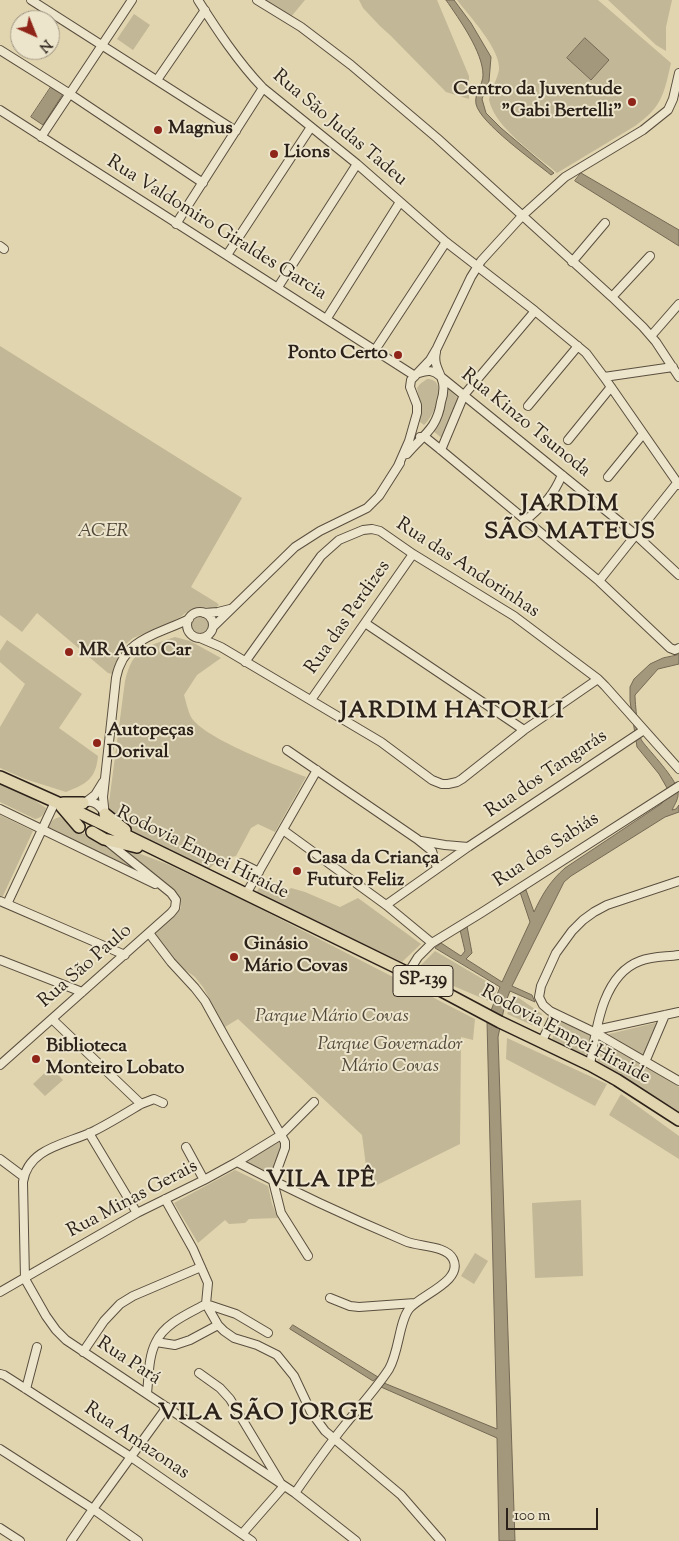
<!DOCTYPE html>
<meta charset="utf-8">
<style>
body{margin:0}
#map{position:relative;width:679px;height:1541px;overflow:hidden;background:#e1d5af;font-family:"Sorts Mill Goudy",serif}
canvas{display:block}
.north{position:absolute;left:10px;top:10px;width:50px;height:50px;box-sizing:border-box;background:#ece4cb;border:1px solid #a09684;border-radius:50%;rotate:136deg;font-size:14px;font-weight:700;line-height:20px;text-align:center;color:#2d221a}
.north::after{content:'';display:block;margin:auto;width:18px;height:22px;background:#8f2418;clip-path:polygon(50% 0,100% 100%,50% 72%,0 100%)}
.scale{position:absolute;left:506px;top:1508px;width:92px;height:22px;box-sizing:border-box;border:2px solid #2d221a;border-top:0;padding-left:6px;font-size:15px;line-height:18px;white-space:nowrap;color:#2d221a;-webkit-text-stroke:4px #ece4cb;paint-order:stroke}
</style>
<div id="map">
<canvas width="679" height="1541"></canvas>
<div class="north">N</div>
<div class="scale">100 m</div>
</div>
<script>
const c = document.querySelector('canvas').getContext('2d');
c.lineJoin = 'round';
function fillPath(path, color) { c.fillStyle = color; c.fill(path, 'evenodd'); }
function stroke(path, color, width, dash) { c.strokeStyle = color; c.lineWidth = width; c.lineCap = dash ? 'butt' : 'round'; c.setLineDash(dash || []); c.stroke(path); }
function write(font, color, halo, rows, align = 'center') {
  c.font = font + ' "Sorts Mill Goudy",serif'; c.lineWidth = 4; c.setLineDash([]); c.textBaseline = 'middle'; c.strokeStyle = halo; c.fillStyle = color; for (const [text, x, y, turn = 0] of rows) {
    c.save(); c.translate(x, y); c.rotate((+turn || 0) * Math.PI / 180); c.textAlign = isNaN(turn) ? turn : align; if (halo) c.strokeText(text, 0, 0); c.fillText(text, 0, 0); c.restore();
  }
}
fillPath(new Path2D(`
 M260 0H305L290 18Z
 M359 0H437L469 76V99L446 92 391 36 380 26 363 8Z
 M457 0H598L671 63C664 94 662 107 635 126L557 173C535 154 496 129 489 100 491 89 497 80 499 70 501 49 469 16 457 0Z
 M608 0H672L666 27V51L656 45Z
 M134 14 150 25 133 50 117 39Z
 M0 346 242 498 191 587 217 603 219 605 214 609 205 607 194 608 184 614 182 616 168 624 133 638 126 644 120 653 112 674 108 673 37 613 22 632 0 615Z
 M427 379C450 379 434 417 424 425L420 422 419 418 421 407 417 388 420 384Z
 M444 385 460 400 444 440 432 430Z
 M191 625a9 9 0 1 1 18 0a9 9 0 1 1-18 0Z
 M175 637 190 641 221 658 197 675 184 695C186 702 188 711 191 717 203 738 281 767 306 777L275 832 258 824 251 828 236 856 218 860 209 869 133 831 117 821 108 810 125 681C133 648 145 647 175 637Z
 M7 640 82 694 59 728 98 756C96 779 86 784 66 792L25 779 0 768V727L25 684 0 662V651Z
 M0 781 25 794 46 808C45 814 41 818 35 819L0 802Z
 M0 815 33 831 2 898 0 897Z
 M60 817 80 833 92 835 102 841 144 875 48 827C51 821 53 819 60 817Z
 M122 847 167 864 243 900 475 1019 473 1040 461 1037 460 1144 369 1189 362 1135 238 1019 225 1027 203 987 195 977 177 964 154 934 181 908 180 901 175 892Z
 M259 888 282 896 291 888 305 892 340 907 358 898 421 944 402 962 256 893Z
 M435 951 498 988 491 1002 416 970Z
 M516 996 542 1014 539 1022 532 1025 507 1014Z
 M561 1019 591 1035 585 1055 552 1039Z
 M655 1023 658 1024 645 1056H642L608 1036 609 1034Z
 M507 1038 607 1084 595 1106 506 1059Z
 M602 1044H607L653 1070 679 1087V1113L598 1061C595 1055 596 1048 602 1044Z
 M51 1067 63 1080 45 1096 33 1084Z
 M621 1094 679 1136V1159L609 1115Z
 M280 1142 283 1147 273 1174 243 1161Z
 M235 1170 268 1186 272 1204 278 1218 249 1219 245 1223 229 1224 225 1220 198 1243 174 1203Z
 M581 1200 583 1276 535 1278 532 1203Z
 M475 1253 488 1261 474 1284 461 1276Z`), '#c2b796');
const water = new Path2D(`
 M446 0H454L471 23 491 57 489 81 482 99 486 113 501 128 554 173 551 175C534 161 480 123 476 104 474 93 483 85 483 75 483 52 459 19 446 0Z
 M585 38 609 60 591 80 567 58Z
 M51 87 63 94 43 125 31 117Z
 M581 173 679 230V246L575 181Z
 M679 655V664L658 669 635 695C635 703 638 735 642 741 650 752 677 779 678 792 679 798 675 804 672 810L676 809 679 805V812L665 817 571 876 564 882 512 986 532 995 535 1002 510 991 505 1004 498 1037 515 1541H499L497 1438 381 1387 384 1383 497 1429 487 1021 500 987 435 948 441 943 461 956 465 951 460 930 467 926 472 953 466 959 502 982 530 922 520 892 526 890 534 912C542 895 550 881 565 868L661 804 666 798 667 788 659 774 637 747 630 701V687L634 679 650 664 663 658Z
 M293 1325 378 1377 373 1381 290 1329Z`);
fillPath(water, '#a4987c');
stroke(water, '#746955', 1);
const minor = new Path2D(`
 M31 0 236 131
 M198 0C217 30 238 62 263 88L357 164 446 242 535 311 586 353 604 377 679 485
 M257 0 301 27 351 65 437 138 612 297 643 327 656 342 679 377
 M0 50 70 94 203 183
 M157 80 205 10
 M0 110 415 376
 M41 137 132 0
 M176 224 263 88
 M0 246 4 249
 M227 255 311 127
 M572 262 605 223
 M278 287 357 164
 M612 297 650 256
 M327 318 400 202
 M651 336 679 304
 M375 350 446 242
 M419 373C428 370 433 370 440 376L636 535 679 575
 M604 377 673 367
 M528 406 578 346
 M420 437H425L441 450 599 581 670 648 675 650 679 648
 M568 440 611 387
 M441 450 464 395 535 311
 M407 454C423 435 437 429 441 402 443 396 444 389 443 383 440 371 433 365 436 352
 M398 466 409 441 417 413V405L410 387 411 380 430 360 437 348 471 277 481 261 523 215 565 177 643 130 668 110 673 99 679 73
 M608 477 643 434
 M526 520C544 504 552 498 562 475
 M599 581 677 483
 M187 625a13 13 0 1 1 26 0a13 13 0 1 1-26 0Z
 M204 613 218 612 230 609
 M365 623 524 730
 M213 627 295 547 320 531 367 508 379 496 400 463
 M200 638 221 647 381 742 432 780 442 784H448L457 782 462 779 524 730 598 679
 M245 662 321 556 339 540 363 530 372 529 380 531 413 554 514 616 598 679 605 686 679 769
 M311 700 413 554
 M287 750 417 839 432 851 437 868
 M86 802 95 795 103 782
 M81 804C91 799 98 803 104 812
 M0 809 155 884
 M105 817 103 797 116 678C124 637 158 635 189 619
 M283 830 386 905 432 943
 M421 841 445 845 468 847
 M241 863 259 872
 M679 881 607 905 594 912 583 920 572 931 556 953 541 986 539 997 543 1005 550 1011 596 1033 679 1081
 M246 894 317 770
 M0 901 125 955
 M7 904 55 802
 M386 905 468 847 644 730
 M149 933 171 962 195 988 205 1001 226 1039 285 1142V1148L273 1181
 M0 960 82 992
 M408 973 418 957 432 943 481 913 679 786
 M52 1019 141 1104 154 1099 163 1103
 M596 1030 679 1012
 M542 1041 555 1014
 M645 1062 665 1015
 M0 1065 171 913 175 908 176 900 171 893 108 842
 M590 1065C596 1030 602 975 640 961 653 956 666 957 679 955
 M141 1104C126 1113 110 1123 94 1131 68 1144 28 1147 23 1182L25 1279 46 1316 56 1330 66 1340 295 1493 356 1541
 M89 1133 137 1213
 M186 1147 204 1180
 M0 1159 24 1177
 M237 1162C292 1191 348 1217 405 1241 418 1247 446 1245 453 1259 464 1281 420 1295 409 1309 399 1322 399 1352 389 1369 376 1389 359 1407 344 1426 327 1447 311 1470 295 1493
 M273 1181 281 1213 308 1256
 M165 1199 193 1249 208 1283 206 1304 218 1325 224 1331 234 1338 257 1345 277 1355 294 1376 311 1412 325 1431 401 1495 441 1541
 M0 1292 137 1213 204 1180 237 1162 281 1135 314 1102
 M330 1298 350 1306 359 1307 415 1303
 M156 1342 175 1345 190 1340 218 1325
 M83 1352 104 1321 120 1304 133 1296 201 1267
 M199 1373 220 1388 230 1399 280 1482
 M0 1374 4 1375 26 1389 131 1457 252 1541
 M26 1389 37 1347
 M147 1393C149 1377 148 1357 156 1342 165 1323 188 1314 206 1304L236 1314 268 1333
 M0 1449 93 1509 138 1541
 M0 1528 20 1541
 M242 1534 284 1486
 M71 1541 93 1509 167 1407`);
const primary = new Path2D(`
 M0 777 76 811 246 894 408 973 500 1022 590 1065 617 1080 679 1120
 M63 803H83
 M61 806 79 827
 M105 814 125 830
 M92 832 104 839 137 847`);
stroke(minor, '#5a4f3f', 10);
stroke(primary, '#2d221a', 14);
stroke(minor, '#ece4cb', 8);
stroke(primary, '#e1d5af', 11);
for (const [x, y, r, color] of [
 [632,102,5,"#8f2418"],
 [158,130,5,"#8f2418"],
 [274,154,5,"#8f2418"],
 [398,355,5,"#8f2418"],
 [69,652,5,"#8f2418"],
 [97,743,5,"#8f2418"],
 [297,871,5,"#8f2418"],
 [234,957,5,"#8f2418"],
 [36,1059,5,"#8f2418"]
]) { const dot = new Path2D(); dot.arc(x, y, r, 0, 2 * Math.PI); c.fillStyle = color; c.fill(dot); stroke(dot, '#ece4cb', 2); }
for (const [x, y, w] of [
 [423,981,60]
]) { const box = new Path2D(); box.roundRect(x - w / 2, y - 15.5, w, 31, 4); c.fillStyle = '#ece4cb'; c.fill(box); stroke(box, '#2d221a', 1); }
write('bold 18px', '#2d221a', null, [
 ["SP-139",423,981]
]);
write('bold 19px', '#2d221a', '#ece4cb', [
 ["Centro da Juventude",622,91,"right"],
 ["\"Gabi Bertelli\"",622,113,"right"],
 ["Magnus",168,130],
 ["Lions",284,154],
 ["Ponto Certo",388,355,"right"],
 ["MR Auto Car",79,652],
 ["Autopeças",107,732],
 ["Dorival",107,754],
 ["Casa da Criança",307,860],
 ["Futuro Feliz",307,882],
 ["Ginásio",244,946],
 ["Mário Covas",244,968],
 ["Biblioteca",46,1048],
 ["Monteiro Lobato",46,1070]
], 'left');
write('19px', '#2d221a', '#ece4cb', [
 ["Rua São Judas Tadeu",339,129,40],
 ["Rua Valdomiro Giraldes Garcia",216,229,32],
 ["Rua Kinzo Tsunoda",525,424,39],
 ["Rua das Andorinhas",467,569,33],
 ["Rua das Perdizes",349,618,-55],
 ["Rua dos Tangarás",547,775,-34],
 ["Rua dos Sabiás",547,851,-33],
 ["Rodovia Empei Hiraide",202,854,26],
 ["Rua São Paulo",86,967,-41],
 ["Rodovia Empei Hiraide",565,1036,28],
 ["Rua Minas Gerais",133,1200,-28],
 ["Rua Pará",128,1362,33],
 ["Rua Amazonas",136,1442,34]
]);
write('italic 19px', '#524739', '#ece4cb', [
 ["ACER",103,533],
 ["Parque Mário Covas",332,1018],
 ["Parque Governador",390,1046],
 ["Mário Covas",390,1068]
]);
c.letterSpacing = '1px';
write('bold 24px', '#2d221a', '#ece4cb', [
 ["JARDIM",570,506],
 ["SÃO MATEUS",570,534],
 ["JARDIM HATORI I",452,713],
 ["VILA IPÊ",321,1182],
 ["VILA SÃO JORGE",266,1415]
]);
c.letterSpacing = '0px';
</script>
